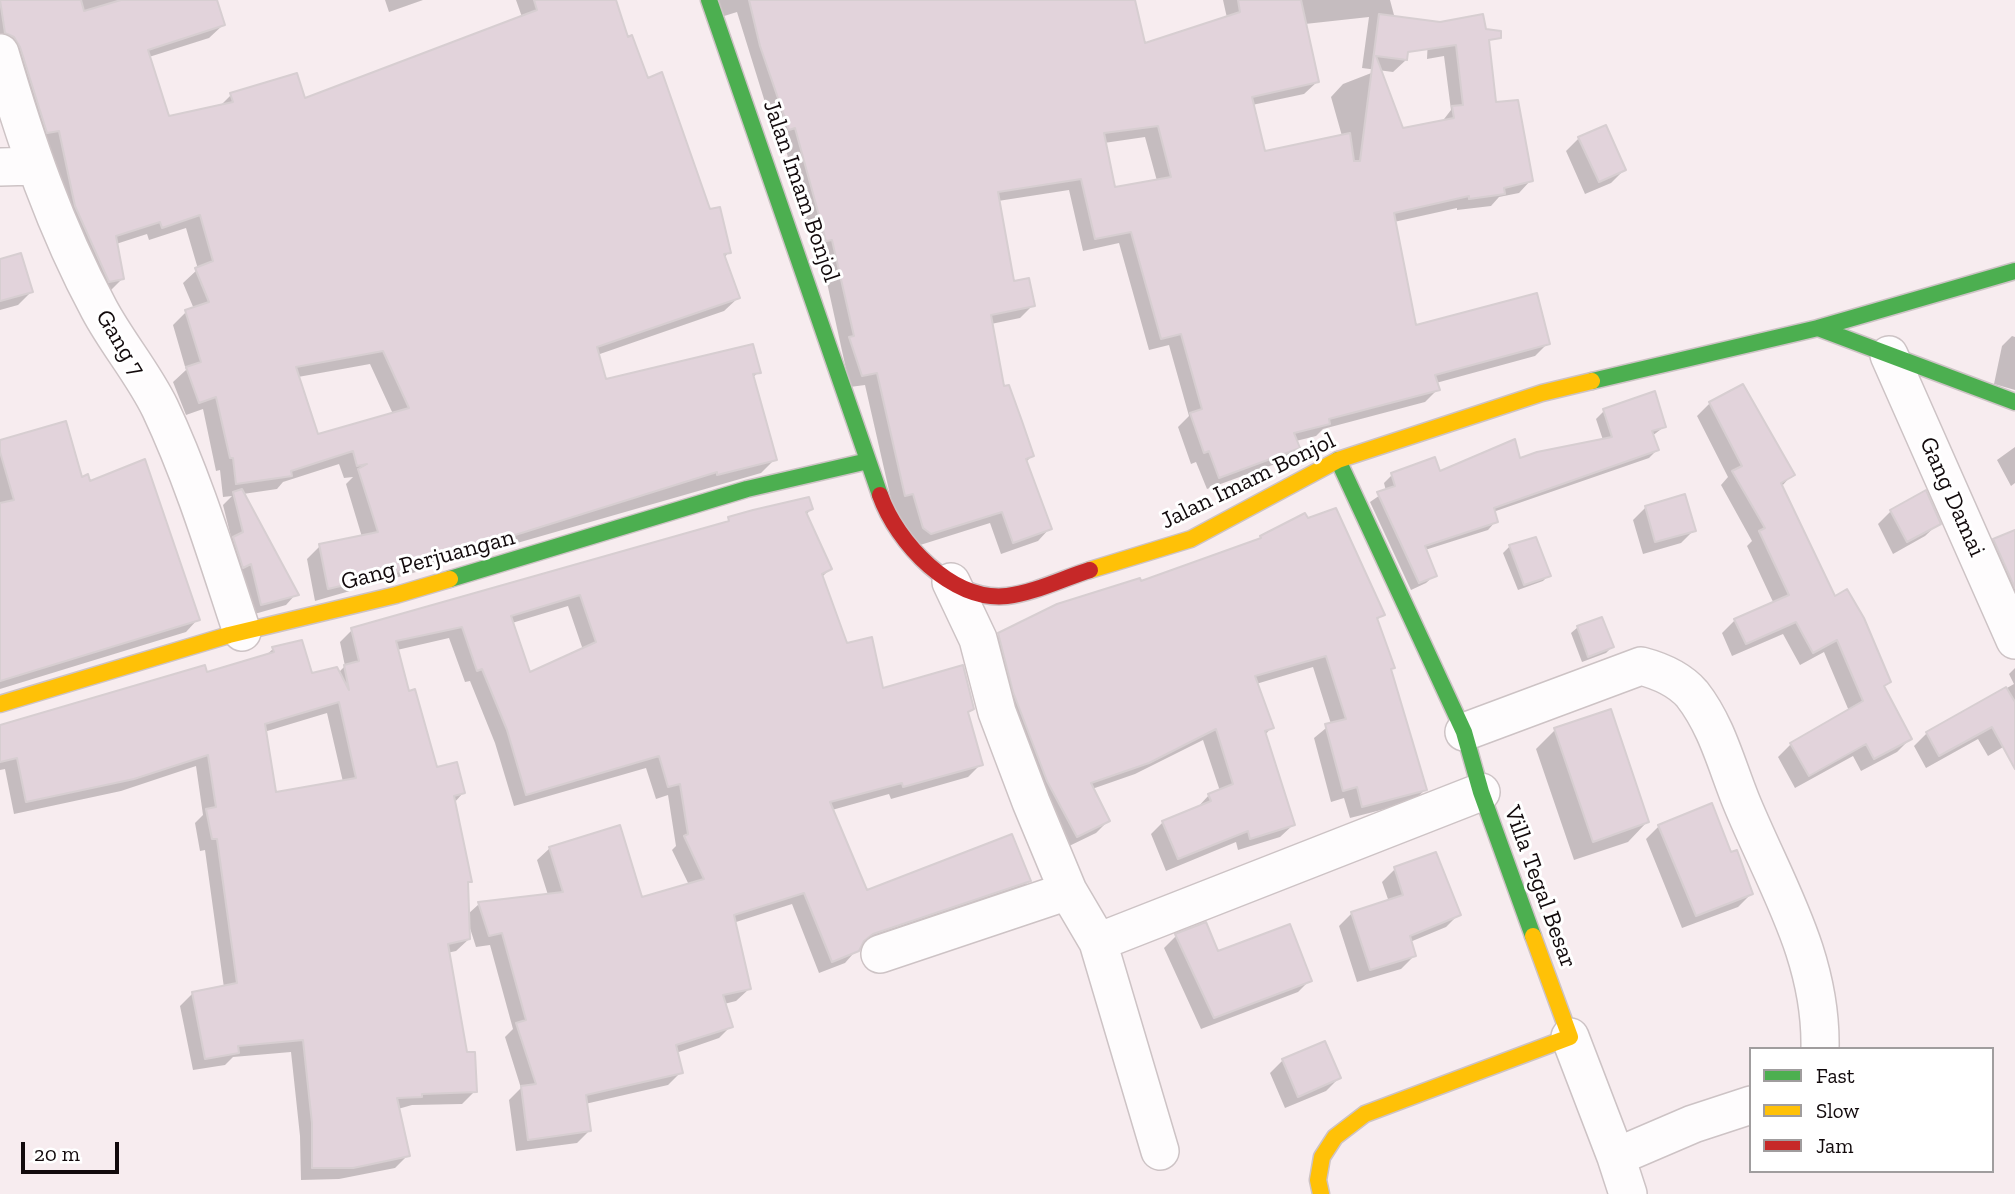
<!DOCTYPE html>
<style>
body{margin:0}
#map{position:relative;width:2015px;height:1194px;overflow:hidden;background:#f7ecef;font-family:"Zilla Slab",serif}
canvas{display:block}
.legend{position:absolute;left:1749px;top:1047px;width:245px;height:126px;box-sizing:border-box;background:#fff;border:2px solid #a09d9e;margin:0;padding:9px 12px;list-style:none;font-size:21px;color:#120a0c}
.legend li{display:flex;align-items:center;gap:14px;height:35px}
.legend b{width:35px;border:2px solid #a09d9e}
.scale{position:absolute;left:21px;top:1142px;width:98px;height:32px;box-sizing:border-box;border:4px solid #120a0c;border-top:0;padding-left:9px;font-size:21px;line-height:24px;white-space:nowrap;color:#120a0c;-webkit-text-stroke:5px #fff;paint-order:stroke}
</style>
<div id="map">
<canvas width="2015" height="1194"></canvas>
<ul class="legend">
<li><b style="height:9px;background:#4caf50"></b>Fast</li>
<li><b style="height:9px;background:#ffc107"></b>Slow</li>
<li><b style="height:9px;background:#c62828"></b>Jam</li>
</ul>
<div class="scale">20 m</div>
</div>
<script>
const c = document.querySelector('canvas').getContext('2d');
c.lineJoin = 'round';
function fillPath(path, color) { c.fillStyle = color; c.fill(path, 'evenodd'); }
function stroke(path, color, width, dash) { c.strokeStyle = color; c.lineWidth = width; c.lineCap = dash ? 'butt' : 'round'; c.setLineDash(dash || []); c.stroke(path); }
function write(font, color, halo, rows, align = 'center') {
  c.font = font + ' "Zilla Slab",serif'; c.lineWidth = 6; c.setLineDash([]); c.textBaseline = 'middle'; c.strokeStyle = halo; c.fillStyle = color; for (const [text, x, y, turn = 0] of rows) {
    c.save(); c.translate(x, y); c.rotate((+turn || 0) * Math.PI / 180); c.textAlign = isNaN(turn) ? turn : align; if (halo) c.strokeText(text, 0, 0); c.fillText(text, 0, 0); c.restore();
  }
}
fillPath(new Path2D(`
 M0 0H215L223 25 209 38 149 57 168 118 219 107 231 95 304 101 522 17 516 0H614L627 39 729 252 724 258 738 298 724 311 597 355 605 381 759 372 752 378 775 459 761 473 315 601 307 559 320 546 362 537 346 484 353 477 344 478 339 464 283 482 277 489 243 494 296 594 286 605 251 615 223 550 232 541 223 505 232 496 223 497 220 470 216 471 203 409 186 415 173 382 186 370 173 325 186 312 194 309 183 283 198 269 186 228 149 240 147 234 116 244 122 279 109 292 0 51ZM370 364 393 414 317 436 298 377Z
 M385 0H423L389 12Z
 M713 0H1133L1144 45 1227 18 1223 0H1390L1406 60 1393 72 1362 68 1369 17 1305 24 1317 82 1304 94 1252 105 1264 154 1342 136 1331 97 1343 84 1379 70 1402 130 1441 123 1451 110 1444 56 1427 59 1428 37 1482 16 1495 104 1531 180 1519 193 1499 197 1491 206 1457 210V208L1394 222 1415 327 1548 343 1535 356 1436 383 1438 389 1425 402 1323 429 1316 436 1296 441 1298 447 1286 460 1207 489 1196 462 1191 464 1178 427 1189 416 1169 345 1149 350 1119 243 1083 251 1069 190 998 201 1013 283 1033 305 1020 318 991 324 1002 389 1032 456 1026 462 1050 528 1038 541 1001 554 990 523 917 546 893 508 865 385 850 387 820 251 814 253 783 139 777 141 737 12 721 17ZM1145 137 1157 181 1113 189 1104 143Z
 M1579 138 1624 170 1611 183 1585 194 1566 151Z
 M0 260 31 292 18 305 0 310Z
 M2012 336 2015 337V390L1994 384 2002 346Z
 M1710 403 1792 475 1781 487 1834 598 1889 682 1883 688 1910 739 1897 752 1861 771 1853 756 1795 788 1778 757 1791 744 1849 711 1824 652 1800 665 1783 634 1732 656 1722 633 1735 620 1774 604 1747 546 1752 541 1721 485 1728 477 1697 416Z
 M1604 411 1664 427 1652 436 1657 450 1649 458 1493 512 1496 521 1488 530 1425 550 1435 575 1426 583 1411 590 1370 502 1386 491 1384 483 1392 475 1439 473 1519 460 1603 440 1596 419Z
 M0 441 89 484 198 619 186 632 0 689Z
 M2015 447V483L2011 486 1997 460Z
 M1646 507 1694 530 1681 543 1643 554 1633 520Z
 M811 509 806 515 830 569 821 578 846 645 882 690 973 708 967 714 981 764 968 777 891 799 889 794 832 810 866 892 1029 881 1017 893 860 946 845 963 819 973 792 904 733 923 749 989 736 1001 724 1004 731 1026 719 1038 676 1053 681 1072 668 1085 585 1104 589 1131 577 1143 516 1151 509 1100 521 1088 505 1037 513 1029 490 945 476 947 469 925V939L456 951 447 953 475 1091 462 1104 412 1105 398 1109 408 1155 395 1168 339 1179 301 1180 300 1136 291 1052 233 1057 225 1065 193 1070 180 1006 193 993 224 988 205 850 200 851 195 823 203 815 196 766 121 791 14 814 5 769 0 770V726L206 675 265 656 273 649 311 675 338 673 345 666 340 642 352 630 724 525 729 519ZM568 606 583 650 529 674 512 623ZM449 638 465 682 470 681 495 743 514 806 646 768 656 799 668 795 676 846 672 850 689 885 641 899 550 848 537 860 548 895 479 904 468 914 467 884 470 881 454 803 463 793 436 769 408 693 397 650ZM327 713 343 782 274 794 264 732Z
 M1891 511 1939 523 1925 536 1893 554 1878 524Z
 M1261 537 1383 614 1376 621 1393 667 1390 670 1425 790 1412 802 1350 818 1344 798 1331 802 1314 738 1331 724 1313 667 1256 684 1272 727 1265 735 1293 825 1280 837 1238 850 1236 842 1166 871 1151 834 1163 822 1197 808 1209 795 1220 791 1203 740 1135 774 1092 789 1108 821 1096 833 1065 848 987 647 999 634 1256 542Z
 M1535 539 1549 575 1543 581 1518 590 1503 553 1509 547Z
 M1994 541 2015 549V630L1981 554Z
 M1578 627 1612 647 1606 653 1582 662 1571 633Z
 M2015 668V740L1988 756 1978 739 1926 768 1914 746 1927 733 2014 684 2009 674Z
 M1555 730 1647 822 1628 842 1574 860 1536 749Z
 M1659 826 1730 854 1751 894 1738 907 1682 928 1646 839Z
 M1395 869 1459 914 1446 927 1410 942 1414 956 1401 969 1357 982 1339 926 1352 913 1389 902 1382 882Z
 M1205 924 1217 953 1310 980 1298 992 1201 1029 1164 948 1176 936Z
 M1283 1060 1339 1078 1326 1091 1285 1108 1270 1073Z`), '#0003');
const building = new Path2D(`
 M0 0H81L84 11 121 0H217L225 25 148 50 169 116 233 102 230 93 297 73 305 98 537 10 534 0H616L628 37 632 35 648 78 662 72 710 209 720 207 731 253 724 254 740 298 597 347 606 379 753 344 761 373 753 374 777 460 717 475V472L390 574 328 589 319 544 378 532 358 469 367 464 357 466 353 451 291 471 292 476 236 484 233 458H230L216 397 199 403 186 367 201 362 185 310 209 302 195 268 213 261 200 215 162 228 160 222 116 236 124 279 109 282 75 206 59 131 47 133 20 47 14 37 5 33ZM383 351 409 408 318 434 296 367Z
 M749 0H1135L1145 43 1240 12 1238 0H1301L1319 82 1252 97 1265 151 1350 133 1354 161H1360L1379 14 1440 22 1483 14 1486 29 1501 31V38L1489 40 1496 102 1518 100 1533 181 1504 188 1505 194 1469 199V196L1394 213 1416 325 1537 293 1550 344 1435 375 1440 390 1329 419 1330 424 1294 433 1300 448 1219 478 1209 451 1204 453 1190 413 1202 409 1181 334 1161 339 1131 232 1095 239 1081 179 998 192 1014 281 1029 278 1035 306 991 315 1004 386 1009 385 1022 421 1034 456 1026 459 1052 529 1013 543 1002 512 931 534 923 528 913 494 905 496 877 373 862 376 849 337 854 336 832 240 826 241 795 128 789 130 760 46ZM1456 45 1463 105 1452 106 1454 118 1403 128 1376 56 1407 60 1408 52ZM1158 126 1171 177 1115 187 1104 133Z
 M1606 125 1626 170 1599 182 1578 137Z
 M21 253 33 292 0 301V259Z
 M1743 384 1795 475 1781 483 1835 596 1847 589 1864 618 1891 682 1884 686 1912 739 1874 759 1866 744 1809 776 1790 743 1863 701 1837 640 1813 653 1796 622 1746 644 1734 619 1789 595 1759 531 1765 528 1732 471 1742 466 1709 402Z
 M1655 391 1666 427 1652 431 1659 450 1494 508 1498 522 1425 546 1437 576 1419 583 1377 492 1395 486 1391 473 1435 457 1440 471 1515 439 1520 458 1537 452 1612 437 1603 409Z
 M66 421 82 477 88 474 90 481 145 459 200 620 0 681V503L14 500 0 452V440Z
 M242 489 299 595 261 605 251 564 243 568 233 537 243 532 233 492Z
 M1926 490 1941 524 1907 542 1890 510Z
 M1685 494 1696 531 1655 542 1645 506Z
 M809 497 813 509 806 512 832 569 822 574 847 643 872 637 883 688 963 665 974 709 968 712 983 765 903 787 902 783 830 802 867 890 1012 834 1031 881 873 934 864 941 859 951 832 962 804 893 734 915 751 989 723 995 733 1027 676 1045 683 1073 586 1095 591 1131 528 1140 521 1086 536 1084 516 1023 526 1020 502 933 489 936 478 902 563 892 549 847 620 825 642 897 704 879 684 836 688 834 680 784 668 787 659 756 526 795 507 730 482 669 477 671 462 627 396 641 409 691 415 689 437 767 457 762 465 793 454 796 472 882H468L470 939 448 944 467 1052H475L477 1092 422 1094V1097L397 1098 410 1156 353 1168H312V1123L303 1040 238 1046 239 1053 205 1059 192 992 237 983 217 839H212L206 809 216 807 208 755 134 779 26 802 17 758 0 762V725L205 665 207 672 274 652 272 647 302 640 312 673 337 667 349 690 344 665 359 661 351 628 729 521 728 517 753 510ZM580 595 596 642 530 672 511 616ZM339 702 356 778 276 792 265 724Z
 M1336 508 1385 615 1377 618 1395 668 1391 669 1427 790 1362 807 1357 787 1343 791 1325 724 1346 719 1326 656 1255 676 1274 728 1265 731 1295 825 1250 839 1248 831 1178 859 1162 821 1211 801 1208 794 1233 784 1216 729 1149 763 1091 783 1110 821 1077 837 1047 781 1013 692 998 633 1057 604 1140 578 1141 581 1261 538 1260 536 1305 513 1308 518Z
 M2015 530V588L1993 539Z
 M1536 537 1551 576 1524 585 1509 545Z
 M1602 617 1614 647 1588 657 1577 626Z
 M2006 687 2015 702V769L1992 727 1939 756 1926 732Z
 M1611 709 1649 822 1593 842 1554 728Z
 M1712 803 1731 852 1737 850 1753 894 1696 916 1658 825Z
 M1436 852 1461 915 1410 936 1416 956 1370 970 1351 912 1403 895 1394 867Z
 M1206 922 1218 951 1290 924 1312 981 1214 1018 1175 934Z
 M1325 1041 1341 1078 1298 1097 1282 1059Z`);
fillPath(building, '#e2d3db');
stroke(building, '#d7ced1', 2);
const street = new Path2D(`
 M0 53C26 142 55 227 99 309 117 343 143 373 160 408 194 480 217 557 242 632
 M0 167 35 166
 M1889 355 2015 640
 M951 582 978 639 997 712 1031 802 1068 891 1098 942 1160 1151
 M1464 732 1641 666C1660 671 1679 679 1692 694 1717 726 1726 764 1741 801 1775 884 1822 956 1820 1049
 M1098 942 1481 792
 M880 954 1068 891
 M1570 1037 1616 1157 1693 1124 1751 1105
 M1616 1157 1628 1194`);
const fast = new Path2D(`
 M709 0 880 495
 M1818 328 2015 271
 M1592 381 1818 328 2015 402
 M1338 460 1464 732 1481 792 1533 936
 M450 579 747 489 868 461`);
const slow = new Path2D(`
 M1090 570 1191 539 1338 460 1542 393 1592 381
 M0 704 229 635 396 595 450 579
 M1321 1194 1318 1180 1322 1157 1335 1137 1365 1114 1570 1037 1533 936`);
const jam = new Path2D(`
 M880 495C897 543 952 602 1007 596 1034 593 1064 578 1090 570`);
stroke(street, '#cdc3c5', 40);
stroke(fast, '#cdc3c5', 19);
stroke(slow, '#cdc3c5', 19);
stroke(jam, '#cdc3c5', 19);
stroke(street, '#fefcfd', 37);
stroke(fast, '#4caf50', 16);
stroke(slow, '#ffc107', 16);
stroke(jam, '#c62828', 16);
write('24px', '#120a0c', '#fff', [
 ["Jalan Imam Bonjol",801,191,71],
 ["Gang 7",120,343,59],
 ["Jalan Imam Bonjol",1248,481,-26],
 ["Gang Damai",1952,497,66],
 ["Gang Perjuangan",428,560,-15],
 ["Villa Tegal Besar",1540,887,70]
]);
</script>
